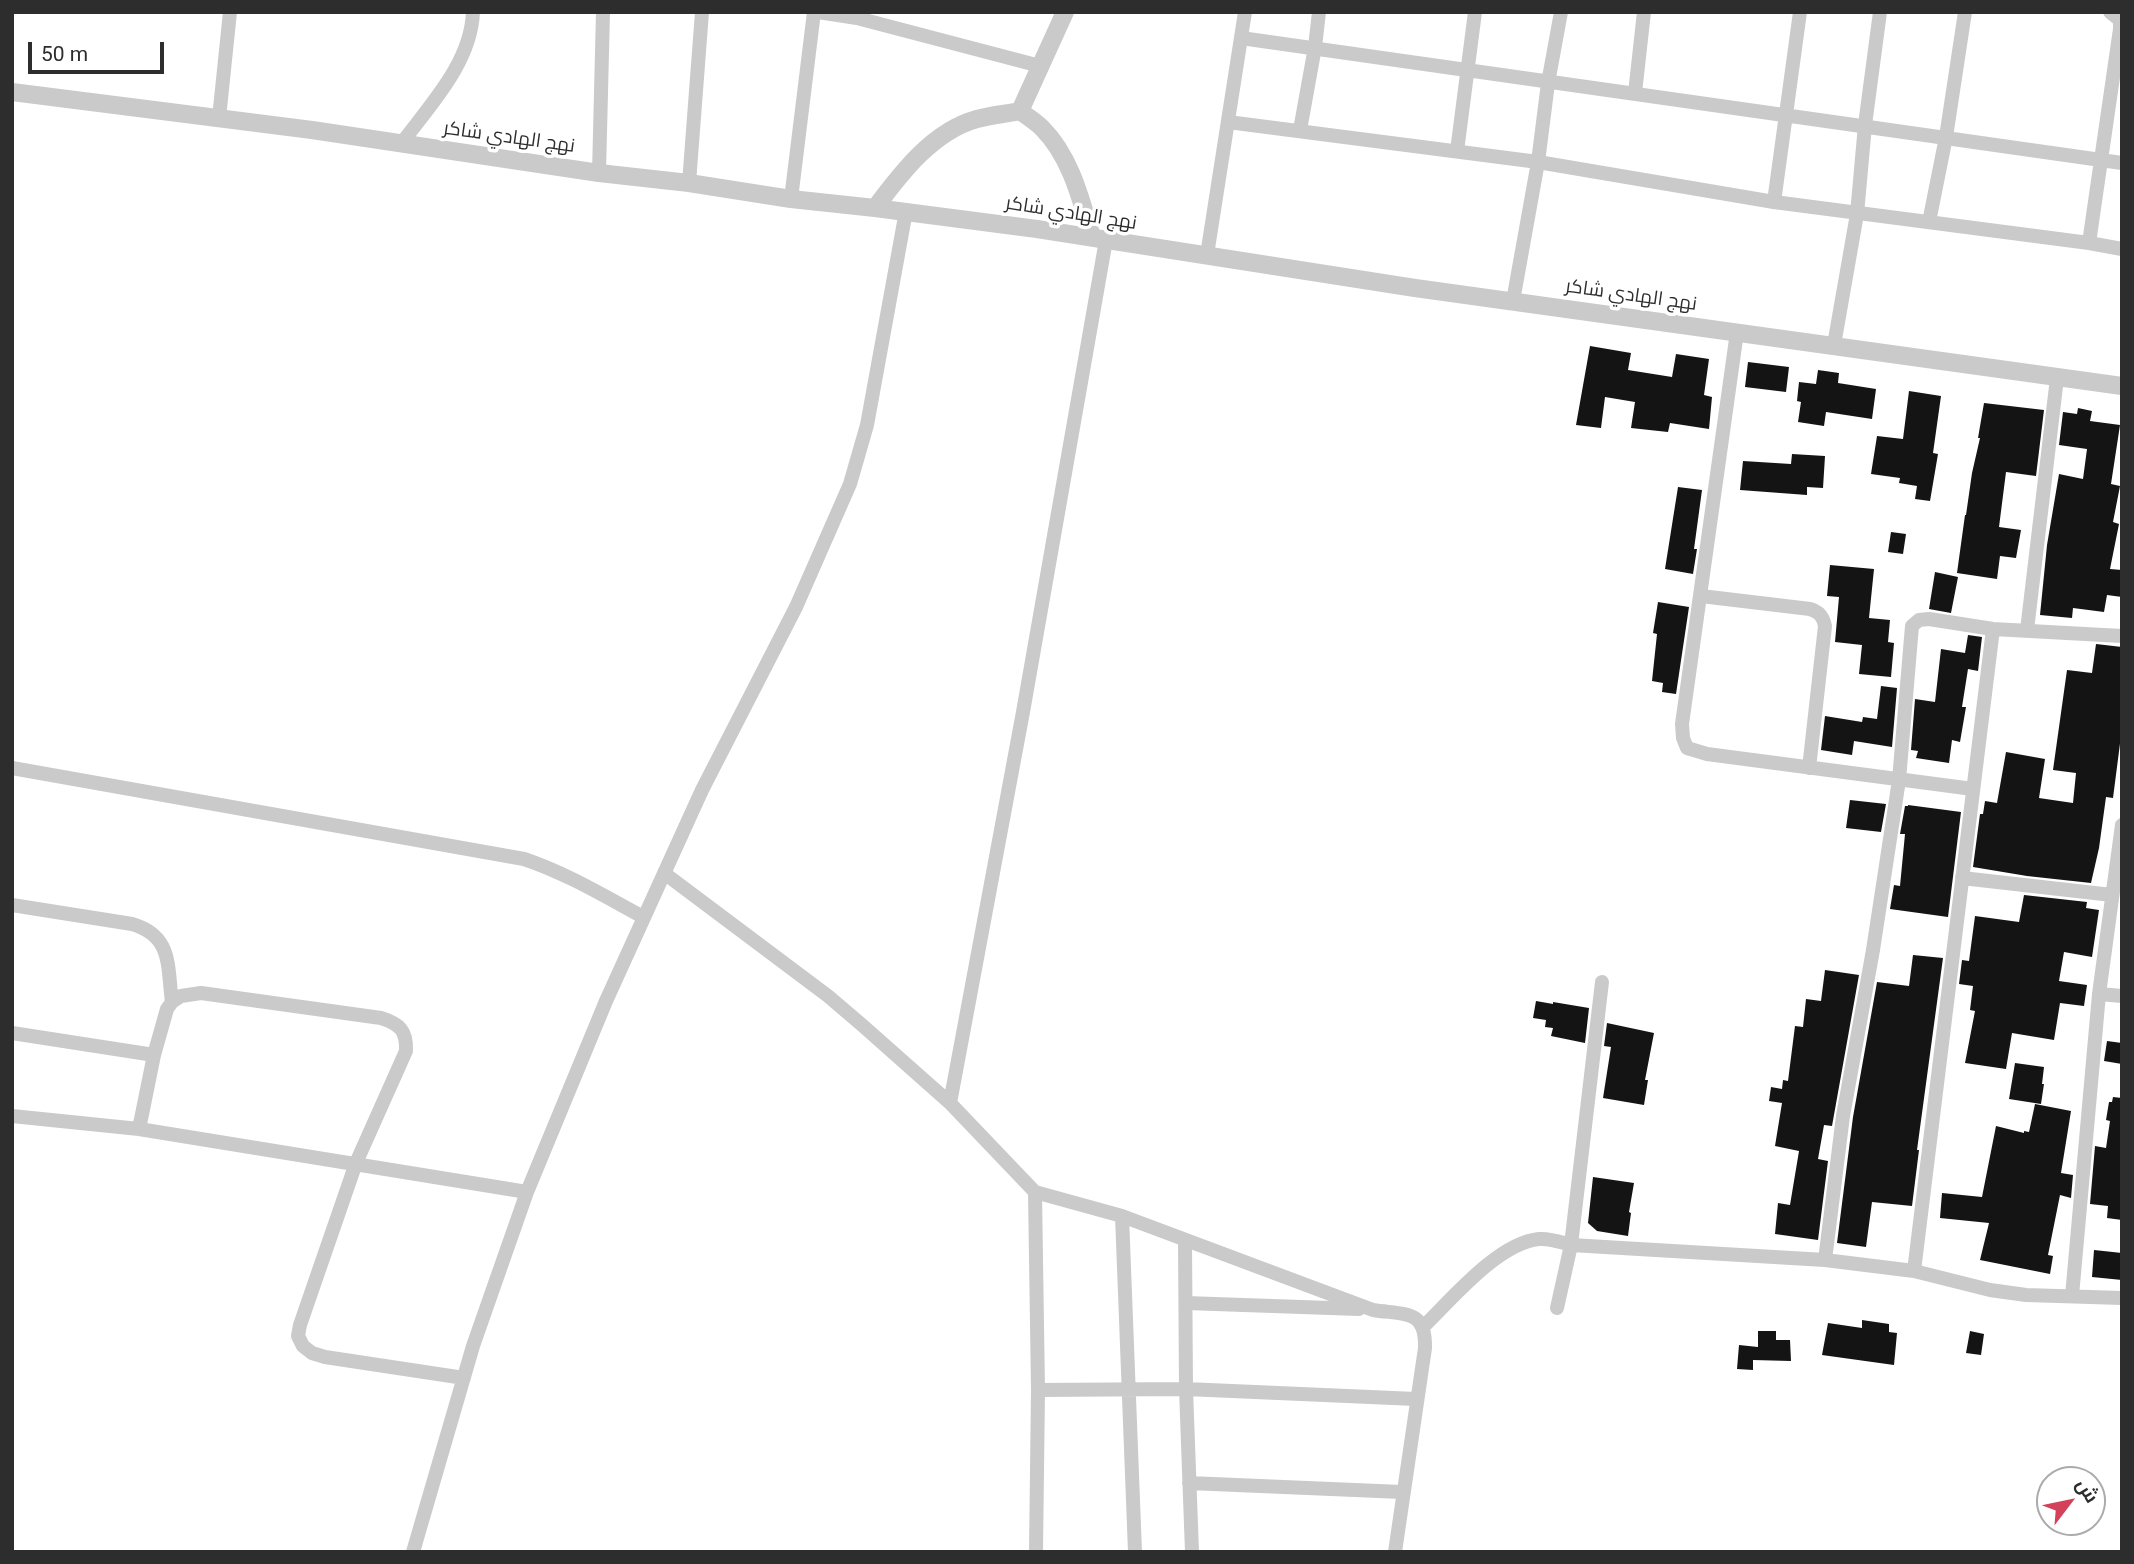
<!DOCTYPE html>
<meta charset="utf-8">
<style>
body{margin:0}
#map{position:relative;width:2134px;height:1564px;overflow:hidden;background:#fff;font-family:Roboto,Cairo,sans-serif}
canvas{display:block}
.frame{position:absolute;inset:0;border:14px solid #2d2d2d;pointer-events:none}
.north{position:absolute;left:2036px;top:1466px;width:70px;height:70px;box-sizing:border-box;background:#fff;border:2px solid #ababab;border-radius:50%;rotate:58deg;font-size:19px;font-weight:700;line-height:28px;text-align:center;color:#2d2d2d}
.north::after{content:'';display:block;margin:auto;width:24px;height:32px;background:#d3415a;clip-path:polygon(50% 0,100% 100%,50% 72%,0 100%)}
.scale{position:absolute;left:28px;top:42px;width:136px;height:32px;box-sizing:border-box;border:4px solid #2d2d2d;border-top:0;padding-left:9px;font-size:21px;line-height:24px;white-space:nowrap;color:#2d2d2d;-webkit-text-stroke:5px #fff;paint-order:stroke}
</style>
<div id="map">
<canvas width="2134" height="1564"></canvas>
<div class="frame"></div>
<div class="north">ش</div>
<div class="scale">50 m</div>
</div>
<script>
const c = document.querySelector('canvas').getContext('2d');
c.lineJoin = 'round';
function fillPath(path, color) { c.fillStyle = color; c.fill(path, 'evenodd'); }
function stroke(path, color, width, dash) { c.strokeStyle = color; c.lineWidth = width; c.lineCap = dash ? 'butt' : 'round'; c.setLineDash(dash || []); c.stroke(path); }
function write(font, color, halo, rows, align = 'center') {
  c.font = font + ' Roboto,Cairo,sans-serif'; c.lineWidth = 7; c.setLineDash([]); c.textBaseline = 'middle'; c.strokeStyle = halo; c.fillStyle = color; for (const [text, x, y, turn = 0] of rows) {
    c.save(); c.translate(x, y); c.rotate((+turn || 0) * Math.PI / 180); c.textAlign = isNaN(turn) ? turn : align; if (halo) c.strokeText(text, 0, 0); c.fillText(text, 0, 0); c.restore();
  }
}
fillPath(new Path2D(`
 M1590 346 1631 353 1628 370 1672 377 1676 354 1709 359 1704 395 1712 397 1709 429 1670 423 1668 432 1631 428 1635 402 1605 397 1601 428 1576 425Z
 M1748 362 1789 367 1786 392 1745 387Z
 M1818 370 1839 373 1838 383 1876 389 1872 419 1826 412 1824 426 1798 422 1801 402 1797 401 1799 382 1816 384Z
 M1909 391 1941 396 1933 453 1938 454 1930 501 1915 499 1917 486 1899 483 1900 478 1871 474 1877 436 1903 439Z
 M1984 403 2044 410 2036 476 2006 472 1999 527 2021 530 2016 558 2000 556 1997 579 1957 573 1965 515H1966L1972 473 1980 438H1978Z
 M2078 408 2092 411 2090 421 2120 425 2111 484 2120 486 2113 522 2119 524 2110 569 2122 570V597L2107 595 2104 612 2073 608 2072 618 2040 615 2047 545 2059 474 2083 479 2087 449 2059 445 2063 412 2077 414Z
 M1792 454 1825 456 1823 488 1807 487V495L1740 490 1743 461 1791 464Z
 M1678 487 1702 490 1694 549H1697L1693 574 1665 569Z
 M1891 532 1906 534 1903 554 1888 552Z
 M1830 565 1874 569 1869 618 1890 620 1888 642 1894 643 1891 677 1859 674 1862 645 1835 642 1839 597 1827 596Z
 M1935 572 1958 577 1951 613 1929 609Z
 M1658 602 1689 607 1676 694 1662 692 1663 683 1652 681 1657 634 1653 633Z
 M1968 635 1982 637 1978 671 1968 669 1962 707H1966L1960 742 1952 740 1949 763 1916 758 1918 751 1911 750 1915 699 1935 702 1941 649 1965 653Z
 M2096 644 2122 647V728L2113 798 2106 797 2099 848 2091 883 2027 876 1973 867 1980 814H1983L1985 801 1997 803 2006 752 2045 759 2039 798 2073 803 2076 773 2053 770 2067 670 2092 673Z
 M1881 686 1897 688 1892 747 1854 741 1852 755 1821 750 1825 716 1862 722 1863 717 1877 719Z
 M1850 800 1886 804 1881 832 1846 828Z
 M1908 805 1961 812 1948 917 1890 909 1894 885 1900 886 1905 834H1900L1905 806H1908Z
 M2024 895 2087 902 2086 908 2099 910 2092 957 2064 952 2059 981 2087 985 2084 1006 2060 1003 2054 1040 2012 1033 2006 1069 1965 1063 1975 1011 1970 1010 1973 986 1959 984 1962 960 1969 961 1975 916 2019 922Z
 M1913 955 1943 958 1917 1150H1919L1912 1206 1872 1202 1866 1247 1837 1243 1853 1117 1877 982 1909 986Z
 M1825 970 1859 975 1832 1126 1824 1125 1818 1159 1828 1161 1818 1240 1775 1234 1778 1203 1790 1205 1799 1151 1775 1146 1782 1103 1769 1101 1771 1087 1782 1089 1783 1080 1788 1081 1795 1026 1803 1027 1806 999 1821 1001Z
 M1536 1001 1553 1004V1002L1589 1008 1585 1043 1551 1036 1553 1028 1545 1027 1546 1020 1533 1018Z
 M1607 1023 1654 1033 1645 1080H1648L1644 1105 1603 1098 1611 1047 1604 1046Z
 M2107 1041 2122 1043V1064L2104 1061Z
 M2015 1063 2044 1067 2042 1084H2044L2041 1104 2009 1099Z
 M2113 1097 2122 1098V1220L2107 1218 2108 1206 2090 1204 2095 1146 2106 1148 2110 1121 2106 1120 2109 1102H2112Z
 M2035 1104 2071 1111 2061 1173 2073 1175 2071 1198 2060 1195 2048 1255 2053 1256 2050 1274 1980 1260 1989 1223 1940 1218 1942 1193 1982 1197 1996 1126 2024 1133V1131L2029 1132Z
 M1593 1177 1634 1183 1629 1212 1631 1213 1628 1236 1597 1231 1588 1223Z
 M2094 1250 2122 1253V1280L2092 1277Z
 M1862 1320 1889 1324V1332L1897 1333 1894 1365 1822 1355 1828 1323 1862 1328Z
 M1758 1331H1776V1340H1790L1791 1361 1753 1360V1370L1737 1369 1739 1345 1758 1347Z
 M1970 1331 1984 1334 1981 1355 1966 1353Z`), '#141414');
stroke(new Path2D(`
 M818 12 857 18 1040 66
 M1241 38 2122 163
 M1635 93 1644 12
 M219 118 230 12
 M1228 122 1538 162 1774 202 2089 243 2122 249
 M1300 130 1315 47 1319 12
 M401 144C430 105 471 63 473 12
 M1457 151 1475 12
 M599 173 603 12
 M689 183 702 12
 M791 199 814 12
 M1774 202 1800 12
 M1929 222 1946 137 1965 12
 M2089 243 2120 29V20L2110 12
 M1207 255 1245 12
 M1513 301 1538 162 1548 83 1561 12
 M1737 332 1682 724 1683 738 1687 748 1707 754 1973 789
 M1834 345 1857 214 1865 125 1880 12
 M1701 596 1810 609C1819 612 1823 616 1825 626L1809 768
 M2027 630 2057 378
 M12 768 524 859C566 873 604 896 643 917
 M664 873 828 996 862 1025 950 1103 1035 1192 1122 1216 1373 1310C1405 1315 1426 1309 1425 1348L1395 1552
 M1962 878 2112 895
 M12 905 132 924C173 936 167 966 172 1002
 M2099 994 2122 996
 M12 1033 154 1055
 M950 1103 1023 712 1106 240
 M12 1116 139 1129 527 1192
 M139 1129 154 1055 167 1009 172 1002 181 996 201 993 381 1018C400 1024 407 1031 406 1051L356 1163 300 1325 298 1336 303 1346 312 1353 325 1357 464 1378
 M1035 1192 1038 1390 1036 1552
 M1122 1216 1135 1552
 M1185 1241 1186 1389 1192 1552
 M1825 1260 1843 1116 1873 950 1899 780 1912 626 1919 620 1929 619 1993 629 2122 636
 M1914 1271 1993 629
 M2072 1296 2099 994 2122 825
 M1186 1303 1359 1309
 M1557 1308 1571 1245 1602 982
 M1423 1327C1452 1299 1498 1243 1539 1239 1550 1238 1560 1242 1571 1245L1825 1260 1914 1271 1990 1290 2026 1295 2122 1298
 M1038 1390 1186 1389 1416 1399
 M1189 1483 1402 1492
 M413 1552 473 1346 527 1192 606 1001 702 790 796 607 850 484 867 425 906 211`), '#cacaca', 14);
stroke(new Path2D(`
 M12 92 312 130 599 173 689 183 791 199 875 208 1037 229 1415 288 2122 386
 M1020 111 1065 12
 M875 208C901 173 933 131 977 119 991 115 1006 114 1020 111 1028 117 1036 122 1042 128 1071 157 1081 200 1092 237`), '#cacaca', 18);
write('19px', '#2d2d2d', '#fff', [
 ["نهج الهادي شاكر",509,138,8],
 ["نهج الهادي شاكر",1071,214,9],
 ["نهج الهادي شاكر",1631,296,8]
]);
</script>
